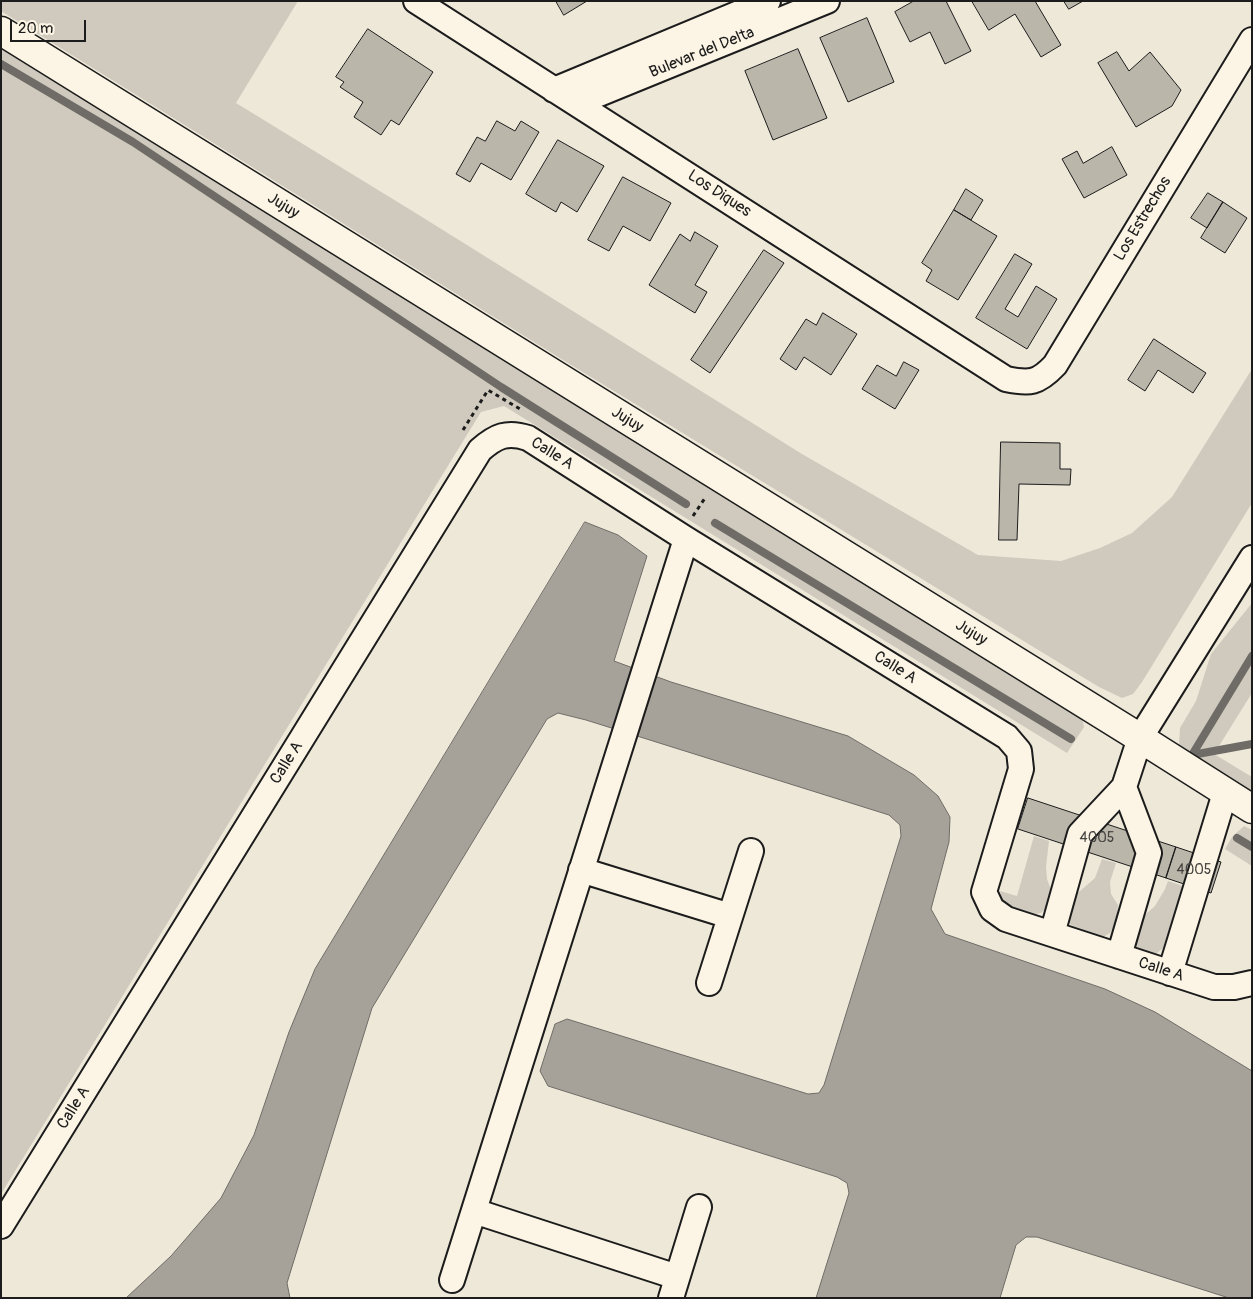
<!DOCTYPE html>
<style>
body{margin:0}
#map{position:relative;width:1253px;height:1299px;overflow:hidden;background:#eee8d9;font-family:Pangolin,sans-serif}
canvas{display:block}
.frame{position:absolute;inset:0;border:2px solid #1c1c1c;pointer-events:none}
.scale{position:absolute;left:10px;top:20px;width:76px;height:22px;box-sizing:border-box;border:2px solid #1c1c1c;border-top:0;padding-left:6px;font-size:15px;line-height:18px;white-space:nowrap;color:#1c1c1c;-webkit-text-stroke:4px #fcf5e5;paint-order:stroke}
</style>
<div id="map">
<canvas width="1253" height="1299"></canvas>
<div class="frame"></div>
<div class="scale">20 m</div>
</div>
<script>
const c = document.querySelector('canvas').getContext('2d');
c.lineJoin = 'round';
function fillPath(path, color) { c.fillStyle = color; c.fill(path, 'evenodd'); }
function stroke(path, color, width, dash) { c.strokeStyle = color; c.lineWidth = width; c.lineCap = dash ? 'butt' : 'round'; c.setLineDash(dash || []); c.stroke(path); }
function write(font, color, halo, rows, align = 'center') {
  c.font = font + ' Pangolin,sans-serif'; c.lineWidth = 4; c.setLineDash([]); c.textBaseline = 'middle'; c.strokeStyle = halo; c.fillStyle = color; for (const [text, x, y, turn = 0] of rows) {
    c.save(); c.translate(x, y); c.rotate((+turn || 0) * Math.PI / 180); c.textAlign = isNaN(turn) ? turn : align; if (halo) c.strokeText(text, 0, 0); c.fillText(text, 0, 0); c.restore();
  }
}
fillPath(new Path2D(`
 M1 1H298L236 103 414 212 802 454 978 555 1061 561 1100 548 1132 533 1172 497 1252 369V503L1142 682 1133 694 1122 698 1099 687 563 360 1 11Z
 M1 45 1082 718 1084 727 1067 753 504 406 481 412 1 1194Z
 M1252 603V693L1214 754 1252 777V796L1184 755 1179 745 1180 728 1196 701 1211 654Z
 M1244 826 1252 830V866L1225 849 1232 837Z
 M1034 836 1049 841 1046 867 1047 879 1051 890 1046 908 1041 913 1035 914 1006 905 1002 899 1000 891 1017 896Z
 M1102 859 1116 863 1110 882 1111 894 1118 905 1117 919 1110 933 1103 937 1071 925 1067 919 1072 898 1095 878Z
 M1168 881 1183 886 1163 948 1156 954C1146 953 1139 951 1134 943L1139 920 1155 906 1165 889Z`), '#cfcabd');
const water = new Path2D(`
 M585 522 618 535 647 556 614 661 671 682 848 736 914 775 938 796 950 817 949 842 931 909 945 934 1105 989 1155 1012 1252 1071V1298H1229L1037 1237H1026L1016 1245 1000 1298H816L849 1193 847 1183 837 1177 548 1086 540 1071 555 1024 567 1019 808 1094 819 1093 824 1085 901 836 900 825 889 815 586 720 558 713 547 719 372 1008 287 1283 290 1298H126L171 1256 221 1198 254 1135 289 1032 315 969Z`);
fillPath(water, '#a7a299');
stroke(water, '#6f6c67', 1);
stroke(new Path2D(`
 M1 64 133 142 501 387 686 504
 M715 523 1071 739
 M1192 755 1252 656
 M1192 755 1252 744
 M1237 838 1252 847`), '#6f6c67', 8);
const building = new Path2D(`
 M556 1H587L564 15Z
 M914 1H946L971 51 945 64 930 32 910 42 895 12Z
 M972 1H1035L1061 45 1041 57 1015 14 989 30Z
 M1064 1H1083L1069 9Z
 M867 18 894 82 848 102 820 38Z
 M368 29 433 72 399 125 391 120 381 135 354 117 363 102 340 87 344 82 336 77Z
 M798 49 827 118 773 140 745 71Z
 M1117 52 1129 71 1150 52 1181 90 1172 106 1136 127 1098 63Z
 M497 121 515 131 521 121 539 132 511 180 481 163 470 182 456 174 477 137 485 141Z
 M558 140 604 166 577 212 561 202 556 212 526 194Z
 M1112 147 1127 175 1084 198 1062 159 1077 151 1083 163Z
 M623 177 671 203 650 241 623 226 609 251 588 240Z
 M966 189 983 200 971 220 954 210Z
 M1208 193 1223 202 1207 228 1191 218Z
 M1223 202 1247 218 1225 253 1201 238Z
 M954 210 997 236 958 300 926 281 932 270 922 263Z
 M695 232 718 246 695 285 707 292 695 313 649 285 680 234 690 241Z
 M764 250 784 263 710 373 691 360Z
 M1015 254 1032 264 1005 309 1018 317 1036 286 1057 299 1027 349 976 318Z
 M823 313 857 334 831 375 804 357 796 370 780 359 806 319 816 325Z
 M1154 339 1206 373 1193 393 1158 370 1145 391 1128 380Z
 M904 362 919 370 895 409 862 389 877 365 896 376Z
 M1001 442 1060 443V469H1071L1070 485 1019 484 1017 540H999Z
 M1028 798 1176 847 1166 878 1018 829Z
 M1176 847 1221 862 1211 893 1166 878Z`);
fillPath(building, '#bab6aa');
stroke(building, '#1c1c1c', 1);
const street = new Path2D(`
 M416 1 1006 379C1030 384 1038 383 1055 365L1252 40
 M554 90 768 1
 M577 103 827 1
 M581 870 730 916
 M1052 934 1080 834 1124 787 1140 738 1252 558
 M1119 956 1149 853 1124 787
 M1170 973 1225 793
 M709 983 751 851
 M474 1211 677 1277
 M1 1226 480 450C496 436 507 431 528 438L686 539 1007 737 1019 751 1021 769 984 892 992 909 1006 919 1214 987H1234L1252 983
 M452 1280 686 539
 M671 1298 699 1207`);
const secondary = new Path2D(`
 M1 31 1140 738 1252 809`);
stroke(street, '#1c1c1c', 28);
stroke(secondary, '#1c1c1c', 31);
stroke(new Path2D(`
 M463 430 488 390 520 409
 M693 516 705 498`), '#1c1c1c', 3, [4, 4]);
stroke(street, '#fcf5e5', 24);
stroke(secondary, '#fcf5e5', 28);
write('14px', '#444240', null, [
 ["4005",1097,838],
 ["4005",1194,870]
]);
write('16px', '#1c1c1c', '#fcf5e5', [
 ["Bulevar del Delta",702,53,-22],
 ["Los Diques",719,194,33],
 ["Jujuy",283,206,32],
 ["Los Estrechos",1143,219,-59],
 ["Jujuy",627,420,32],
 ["Calle A",552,454,32],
 ["Jujuy",971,633,32],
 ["Calle A",895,668,32],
 ["Calle A",287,763,-58],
 ["Calle A",1161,970,18],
 ["Calle A",74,1108,-58]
]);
</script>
